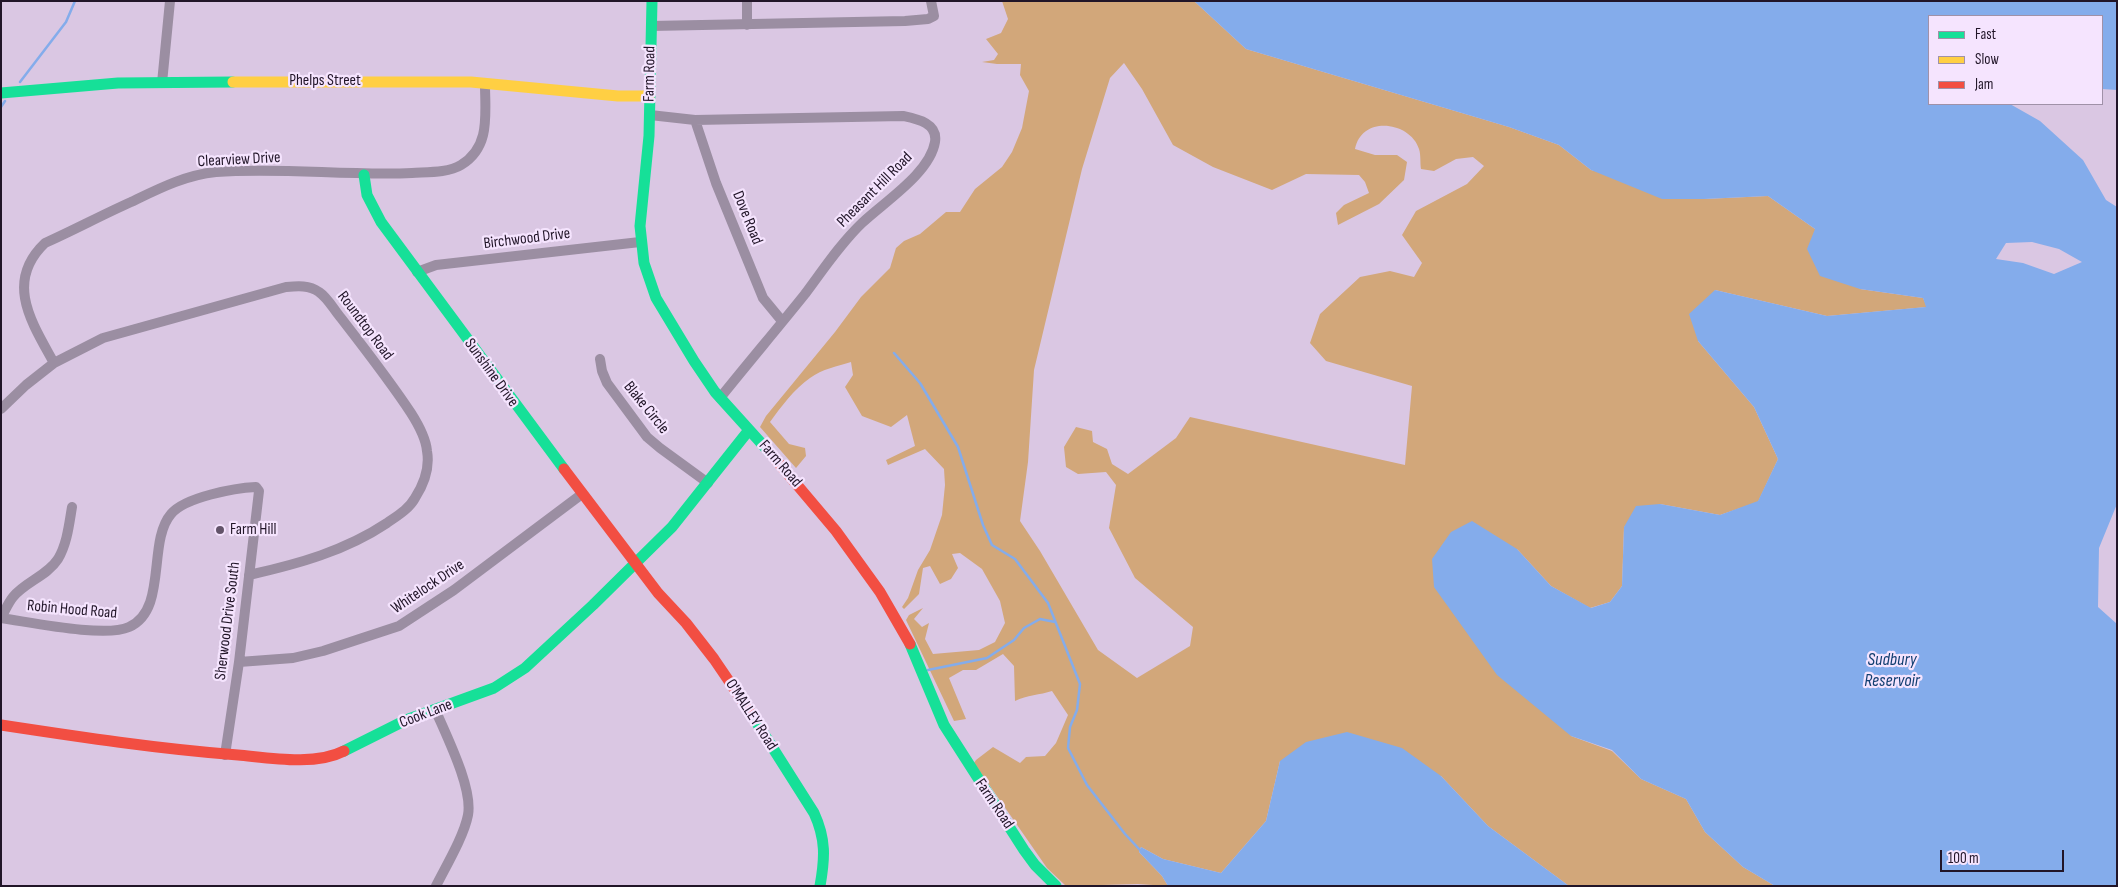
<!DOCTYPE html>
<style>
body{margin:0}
#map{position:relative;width:2118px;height:887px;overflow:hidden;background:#dac7e3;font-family:"Sofia Sans Condensed",sans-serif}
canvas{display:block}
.frame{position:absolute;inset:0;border:2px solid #211528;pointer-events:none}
.legend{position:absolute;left:1928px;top:15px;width:175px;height:90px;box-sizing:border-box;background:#f5e4fe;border:1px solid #a091a8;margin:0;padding:6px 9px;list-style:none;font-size:15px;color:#211528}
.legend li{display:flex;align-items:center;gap:10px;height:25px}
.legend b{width:25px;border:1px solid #a091a8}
.scale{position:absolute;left:1940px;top:850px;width:124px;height:22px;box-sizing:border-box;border:2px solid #211528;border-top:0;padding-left:6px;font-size:15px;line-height:18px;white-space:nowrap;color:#211528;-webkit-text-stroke:4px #f5e4fe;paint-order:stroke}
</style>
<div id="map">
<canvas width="2118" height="887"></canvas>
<div class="frame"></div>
<ul class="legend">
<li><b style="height:6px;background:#16e098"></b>Fast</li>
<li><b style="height:6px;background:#ffcf43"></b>Slow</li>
<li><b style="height:6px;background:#f24e42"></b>Jam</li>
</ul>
<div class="scale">100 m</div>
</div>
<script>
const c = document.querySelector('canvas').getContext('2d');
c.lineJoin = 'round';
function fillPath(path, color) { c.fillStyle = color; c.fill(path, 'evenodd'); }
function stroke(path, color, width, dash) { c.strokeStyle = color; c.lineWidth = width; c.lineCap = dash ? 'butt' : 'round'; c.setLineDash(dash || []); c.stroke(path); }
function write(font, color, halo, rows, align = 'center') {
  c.font = font + ' "Sofia Sans Condensed",sans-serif'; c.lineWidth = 4.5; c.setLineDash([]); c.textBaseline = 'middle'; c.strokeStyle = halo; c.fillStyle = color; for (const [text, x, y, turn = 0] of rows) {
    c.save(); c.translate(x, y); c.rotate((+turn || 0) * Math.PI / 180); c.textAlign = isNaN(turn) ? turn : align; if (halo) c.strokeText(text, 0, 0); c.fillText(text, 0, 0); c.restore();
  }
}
fillPath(new Path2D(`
 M1002 1H1194L1246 49 1509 127 1559 145 1591 170 1704 199 1768 196 1815 229 1860 289 1923 298 1927 307 1827 316 1715 290 1698 341 1754 407 1778 459 1758 502 1720 515 1660 504 1624 527 1622 586 1610 602 1590 608 1551 586 1517 549 1571 736 1612 751 1641 779 1686 799 1705 832 1743 867 1775 886H1569L1488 826 1441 776 1280 761 1266 821 1221 873 1163 859 1141 847 1139 852 1162 876 1168 886 1138 884 1066 886 1047 868 974 763 976 760 993 747 1020 763 1026 757 1045 756 1056 743 1068 715 1052 691C1040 695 1027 695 1015 701L1014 666 1003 654 976 670H963L949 678 966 719 954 721 906 620 909 615 923 608 914 619 922 627 929 623 925 639 933 654 979 650 995 642 1005 623 1000 601 982 569 960 553 952 554 958 568 951 579 940 584 930 566 923 568 919 594 904 609 902 607 908 598 918 570 930 550 942 515 945 485 944 469 925 449 888 465 886 460 915 446 907 415 891 427 862 416 845 387 853 375 851 362C838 366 822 369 810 378 794 389 781 407 770 422L789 444 805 448 806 456 796 468 760 427 766 416 835 332 861 297 890 268 896 248 904 241 920 234 946 212H960L975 189 1002 167 1012 152 1022 128 1029 91 1020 75 1021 64H997L982 62 994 60 998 54 986 39 1001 33 1008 19ZM1124 63 1142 89 1173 145 1213 167 1272 190 1306 174 1359 175 1365 182 1369 193 1344 205 1336 213 1338 225 1379 204 1404 180 1407 162 1397 155H1375L1355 149C1362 114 1411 122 1419 149 1421 155 1420 163 1421 169L1434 171 1456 159 1473 157 1484 166 1467 184 1416 211 1402 235 1422 263 1414 277 1390 271 1360 277 1320 314 1310 343 1326 361 1412 386 1405 465 1190 417 1176 438 1128 474 1112 464 1107 449 1093 442 1092 431 1076 427 1064 447 1066 467 1078 474 1106 472 1116 485 1109 528 1135 578 1193 627 1190 646 1137 678 1098 650 1040 551 1020 521 1028 462 1034 370 1082 169 1110 78Z`), '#d2a77a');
fillPath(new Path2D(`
 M1194 1H2117V90L2102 89V16H1929V104H2010L2040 121 2083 160 2106 200 2117 207V504L2099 548 2098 607 2117 624V886H1775L1743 867 1705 832 1686 799 1641 779 1612 750 1571 736 1497 675 1434 587 1432 559 1451 532 1472 521 1517 549 1551 586 1591 608 1610 602 1622 586 1624 527 1636 506 1660 504 1720 515 1758 501 1778 459 1754 407 1698 341 1689 314 1715 290 1827 316 1926 307 1923 298 1860 289 1820 276 1807 249 1815 229 1768 196 1704 199H1662L1591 170 1559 145 1509 127 1246 49ZM2032 242 2059 249 2082 262 2054 274 2023 263 1996 259 2006 243Z
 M1347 732 1402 748 1441 776 1488 826 1569 886H1168L1162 876 1139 852 1141 847 1163 859 1221 873 1266 821 1280 761 1306 742Z`), '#84aceb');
stroke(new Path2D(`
 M20 82 66 22 75 1
 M1 107 5 101
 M894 353 920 383 958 447 983 525 992 545 1015 559 1048 603 1080 684 1077 710 1070 727 1068 748 1087 785 1125 834 1140 850
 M928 670 987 658 1014 640 1024 628 1040 619 1055 622`), '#84aceb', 2.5);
stroke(new Path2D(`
 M747 25V1
 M651 26 905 21 928 19 934 16 931 1
 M162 83 170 1
 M650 115 695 120 903 116C917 119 938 123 935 142 930 173 884 202 862 223 840 244 823 270 805 294 777 329 748 363 720 398
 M695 120 716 183 763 298 782 321
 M417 272 436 265 640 242
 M600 359 602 371 607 383 647 437 660 448 708 483
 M54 363C32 323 4 282 45 243 74 230 102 215 131 202 158 189 185 175 216 172 281 167 347 176 412 173 427 172 448 173 461 165 491 147 485 114 485 84
 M1 409 26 385 54 363 103 338 286 287C298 286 309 285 319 292 328 298 334 310 341 318 365 349 390 381 411 413 418 424 426 439 427 451 430 468 424 484 415 498 409 509 397 516 387 523 345 551 298 564 249 575
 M1 618C30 622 105 638 129 627 168 610 147 542 171 514 185 497 235 488 256 487L259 491 239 662 225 755
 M1 618C5 611 8 603 13 597 25 582 47 576 58 559 67 544 69 525 72 507
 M239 662 293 658 323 651 399 626 454 590 582 494
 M435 709C446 735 473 788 468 815 464 836 446 866 436 886`), '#9b8ea2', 10);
stroke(new Path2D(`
 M652 1 649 136 640 226 644 263 656 298 694 361 715 392 771 454
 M1 93 118 83 233 82
 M364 175 367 195 381 222 564 469
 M910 644 944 725 1024 850 1035 865 1056 886
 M750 712 814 813C826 839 825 858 820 886
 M344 751 406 720 494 688 525 668 593 605 672 527 749 430`), '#16e098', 11);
stroke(new Path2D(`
 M233 82H471L618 96H649`), '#ffcf43', 11);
stroke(new Path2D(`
 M771 454 836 531 880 592 910 644
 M564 469 658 593 686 623 714 659 750 712
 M1 725C80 737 159 749 238 755 270 758 315 766 344 751`), '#f24e42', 11);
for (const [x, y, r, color] of [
 [220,530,5,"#625369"]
]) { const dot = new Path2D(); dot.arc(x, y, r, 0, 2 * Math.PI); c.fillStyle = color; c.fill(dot); stroke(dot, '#f5e4fe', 2); }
write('16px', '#211528', '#f5e4fe', [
 ["Farm Road",650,74,-89],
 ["Phelps Street",325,81],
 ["Clearview Drive",239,160,-3],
 ["Pheasant Hill Road",875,190,-45],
 ["Dove Road",747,218,68],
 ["Birchwood Drive",527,239,-7],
 ["Roundtop Road",365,326,53],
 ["Sunshine Drive",491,373,54],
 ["Blake Circle",646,408,51],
 ["Farm Road",780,464,49],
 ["Whitelock Drive",428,587,-34],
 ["Robin Hood Road",72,610,5],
 ["Sherwood Drive South",228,621,-83],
 ["Cook Lane",426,714,-21],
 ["O'MALLEY Road",751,715,57],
 ["Farm Road",994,804,56]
]);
write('16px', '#211528', '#f5e4fe', [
 ["Farm Hill",230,530]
], 'left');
write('italic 18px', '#123f71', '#f5e4fe', [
 ["Sudbury",1892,660],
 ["Reservoir",1892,681]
]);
</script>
